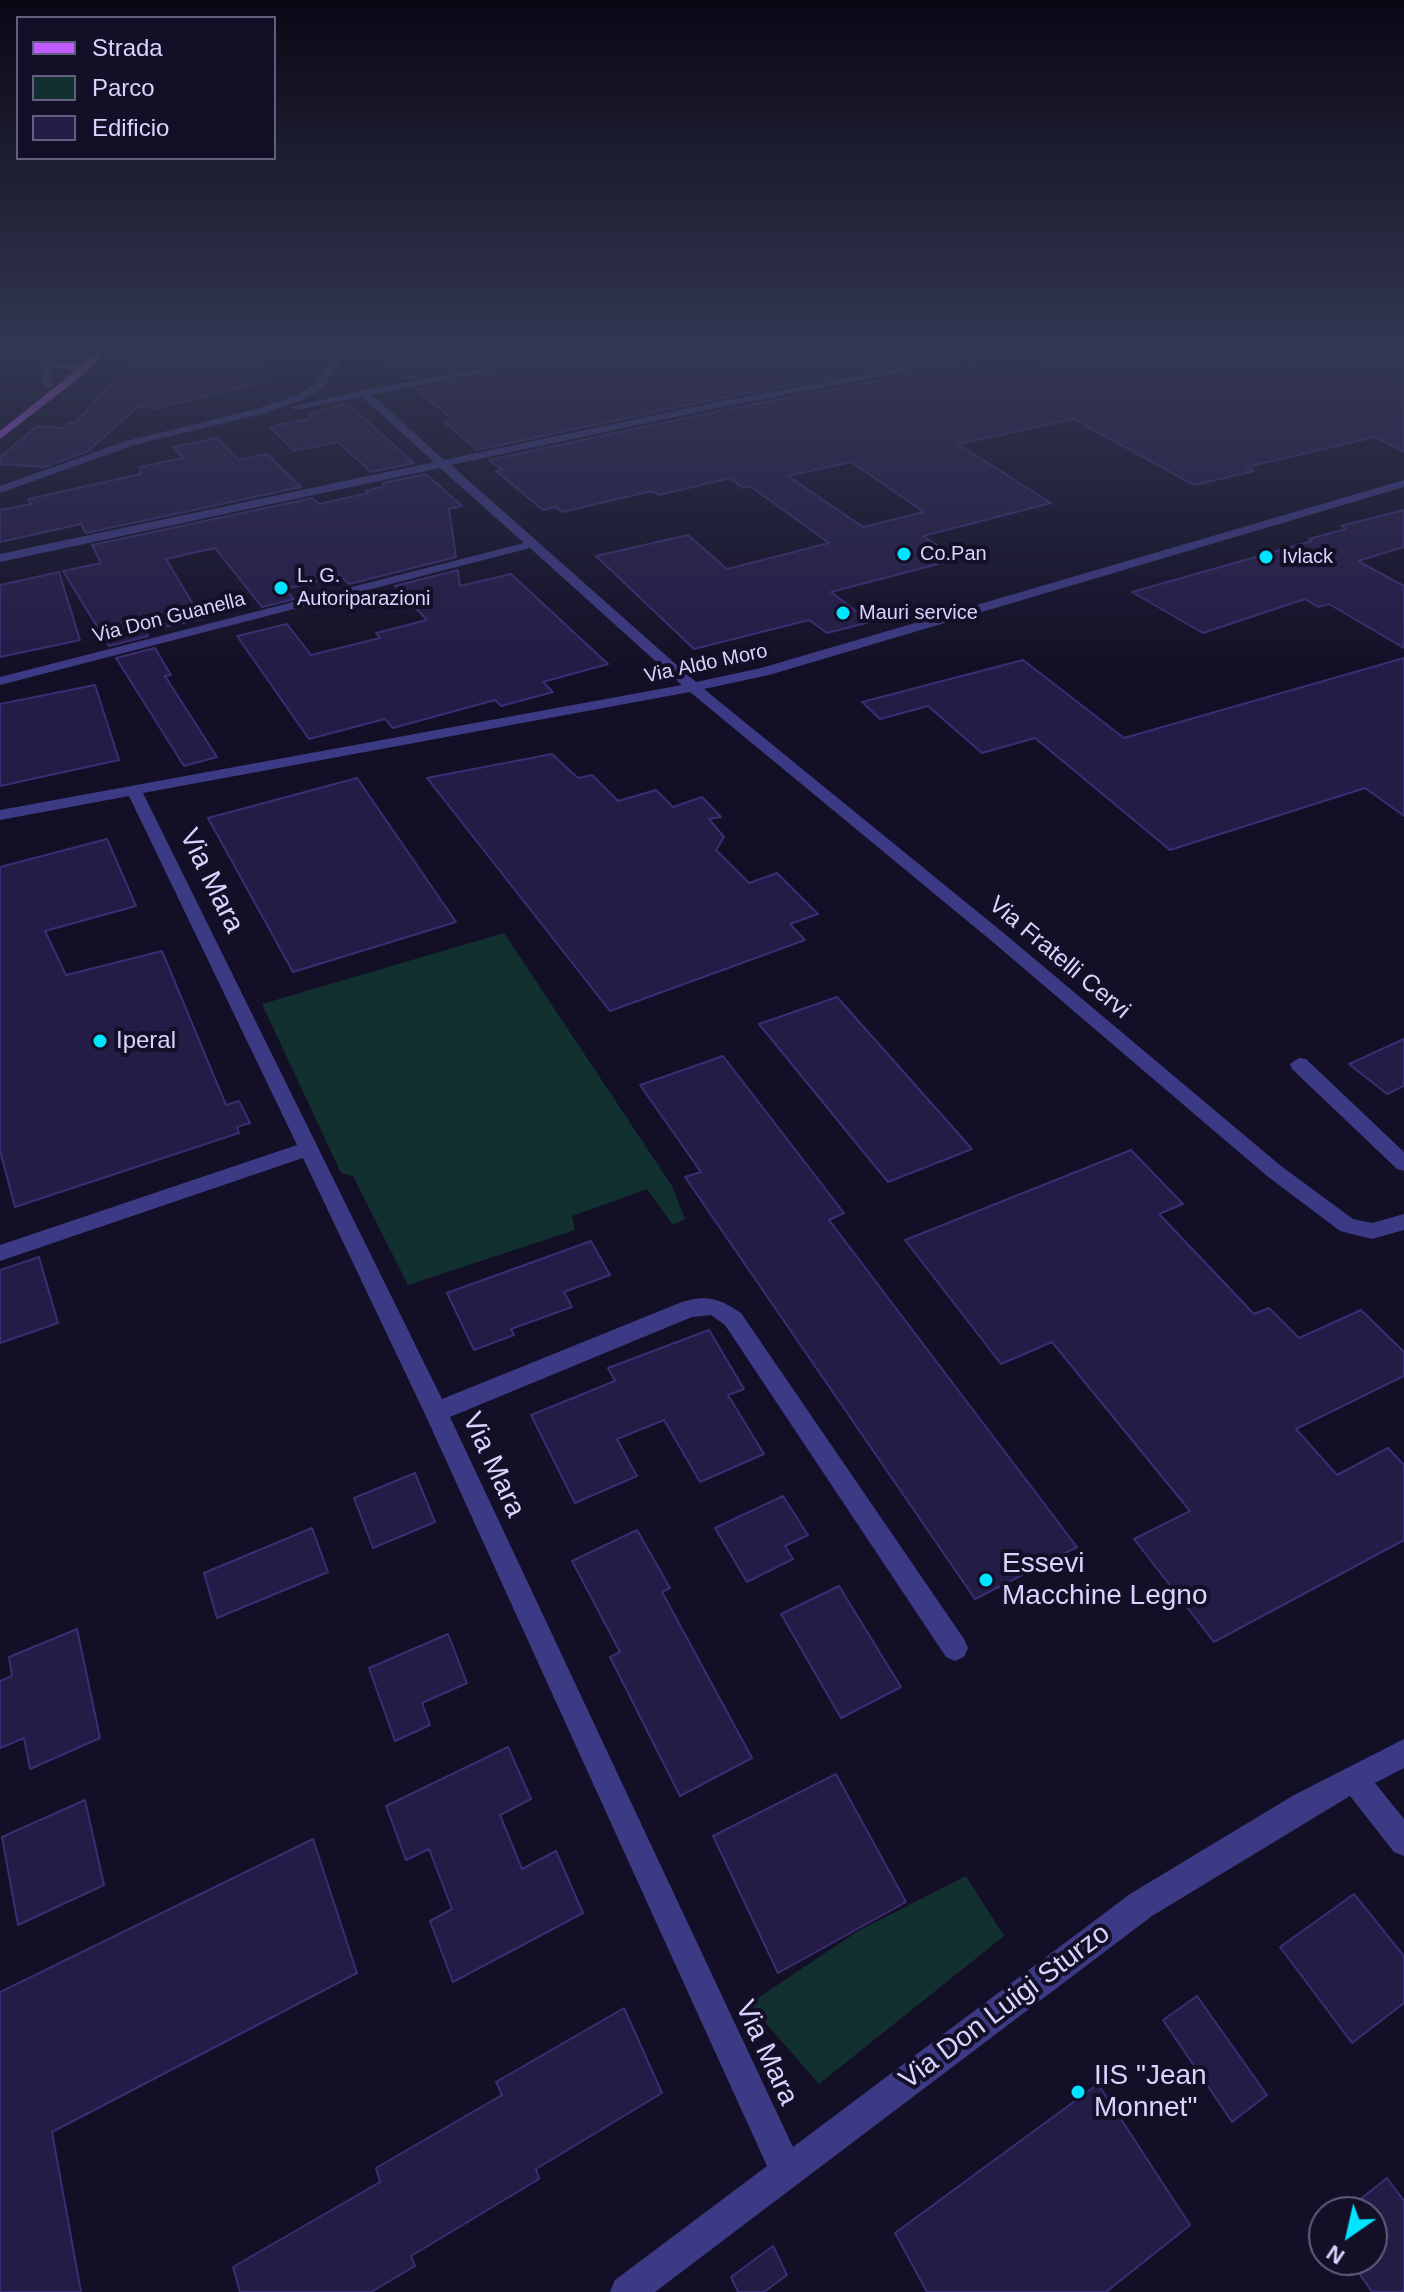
<!DOCTYPE html>
<style>
body{margin:0}
#map{position:relative;width:1404px;height:2292px;overflow:hidden;background:#130f26;font-family:Arial,sans-serif}
canvas{display:block}
.legend{position:absolute;left:16px;top:16px;width:260px;height:144px;box-sizing:border-box;background:#130f26;border:2px solid #625e7d;margin:0;padding:10px 14px;list-style:none;font-size:24px;color:#d9d4ff}
.legend li{display:flex;align-items:center;gap:16px;height:40px}
.legend b{width:40px;border:2px solid #625e7d}
.north{position:absolute;left:1308px;top:2196px;width:80px;height:80px;box-sizing:border-box;background:#130f26;border:2px solid #625e7d;border-radius:50%;rotate:214deg;font-size:22px;font-weight:700;line-height:32px;text-align:center;color:#d9d4ff}
.north::after{content:'';display:block;margin:auto;width:28px;height:36px;background:#00e5ff;clip-path:polygon(50% 0,100% 100%,50% 72%,0 100%)}
</style>
<div id="map">
<canvas width="1404" height="2292"></canvas>
<ul class="legend">
<li><b style="height:10px;background:#c25bff"></b>Strada</li>
<li><b style="height:22px;background:#12302f"></b>Parco</li>
<li><b style="height:22px;background:#241b47"></b>Edificio</li>
</ul>
<div class="north">N</div>
</div>
<script>
const c = document.querySelector('canvas').getContext('2d');
c.lineJoin = 'round';
function fillPath(path, color) { c.fillStyle = color; c.fill(path, 'evenodd'); }
function stroke(path, color, width, dash) { c.strokeStyle = color; c.lineWidth = width; c.lineCap = dash ? 'butt' : 'round'; c.setLineDash(dash || []); c.stroke(path); }
function write(font, color, halo, rows, align = 'center') {
  c.font = font + ' Arial,sans-serif'; c.lineWidth = 8; c.setLineDash([]); c.textBaseline = 'middle'; c.strokeStyle = halo; c.fillStyle = color; for (const [text, x, y, turn = 0] of rows) {
    c.save(); c.translate(x, y); c.rotate((+turn || 0) * Math.PI / 180); c.textAlign = isNaN(turn) ? turn : align; if (halo) c.strokeText(text, 0, 0); c.fillText(text, 0, 0); c.restore();
  }
}
fillPath(new Path2D(`
 M504 933 672 1186 685 1219 673 1225 647 1189 572 1216 575 1230 408 1285 353 1176 341 1173 262 1004Z
 M966 1876 1004 1936 819 2084 749 2004 858 1931Z`), '#12302f');
const building = new Path2D(`
 M149 351H247L272 366V380L159 408 138 407 88 451 45 467 0 464V457L37 426 63 428 68 423H75L132 361H140Z
 M440 351H557L404 379 383 361Z
 M594 351H746L760 360 819 351 972 352 716 399 477 450 444 422 453 420 416 389 592 354Z
 M1108 351H1404V452L1375 437 1247 467 1254 471 1194 485 1074 419 958 444 1051 503 923 536 957 559 831 592 870 622 827 633 809 620 694 649 596 556 688 535 727 569 829 543 750 486 743 488 730 478 659 495 652 491 562 512 556 507 543 510 496 471 502 470 489 460 718 411 973 362 991 372ZM851 462 924 512 863 527 788 476Z
 M347 403 414 463 371 472 338 442 294 451 270 427 312 418 309 414Z
 M217 438 239 460 267 454 301 487 86 533 81 524 0 542V510L31 504 28 499 141 474 140 467 183 458 173 447Z
 M426 474 462 506 449 509 456 557 349 584 341 576 285 589 294 599 262 607 215 548 166 559 202 619 145 631 148 636 109 646 63 571 101 563 92 545 313 498 319 504 368 493 366 491 385 486 382 483Z
 M1404 510V547L1358 561 1404 586V648L1329 604 1318 607 1305 599 1203 633 1132 592 1312 541 1309 539 1346 529 1341 526Z
 M458 570 460 586 511 574 608 664 543 682 553 692 501 706 495 700 393 728 385 719 309 739 237 636 287 624 311 655 380 638 376 633 427 620 395 586Z
 M59 572 80 640 0 657V585Z
 M155 648 171 675 165 676 217 757 184 766 116 658Z
 M1404 658V816L1365 788 1170 850 1035 738 982 753 928 706 880 719 862 702 1023 660 1124 738Z
 M95 685 119 760 0 786V704Z
 M552 754 578 778 592 775 618 801 656 790 673 807 702 797 721 817 709 819 724 837 716 850 749 883 777 873 818 914 790 924 805 940 610 1011 427 778Z
 M357 778 456 922 293 972 208 818Z
 M107 839 136 906 45 931 66 975 162 951 226 1105 239 1101 250 1123 237 1127 239 1133 15 1207 0 1151V867Z
 M837 997 972 1149 888 1182 759 1024Z
 M1404 1039V1086L1387 1094 1349 1064Z
 M723 1056 844 1213 829 1220 1077 1547 975 1599 685 1177 701 1172 640 1085Z
 M1131 1150 1183 1204 1159 1214 1254 1314 1269 1308 1299 1338 1361 1310 1404 1352V1376L1296 1429 1337 1475 1388 1448 1404 1465V1540L1214 1642 1134 1539 1190 1511 1052 1342 1001 1364 905 1240Z
 M591 1241 610 1275 564 1292 572 1307 511 1329 514 1335 474 1350 447 1293Z
 M39 1257 58 1323 0 1343V1270Z
 M709 1330 744 1389 728 1395 764 1454 700 1482 664 1420 617 1439 637 1476 575 1503 531 1415 615 1381 608 1368Z
 M415 1473 435 1522 373 1548 354 1498Z
 M783 1496 808 1535 785 1546 793 1559 747 1582 715 1528Z
 M312 1528 328 1572 217 1618 204 1573Z
 M637 1530 670 1588 662 1592 752 1758 680 1796 610 1657 620 1652 572 1561Z
 M839 1586 901 1687 841 1718 781 1614Z
 M77 1629 100 1738 30 1769 24 1738 0 1748V1681L12 1676 9 1657Z
 M448 1634 467 1683 422 1703 430 1725 395 1741 369 1668Z
 M508 1747 531 1799 500 1815 522 1869 556 1851 583 1913 453 1982 430 1921 452 1909 429 1849 406 1860 386 1806Z
 M836 1774 906 1902 778 1973 713 1836Z
 M85 1800 104 1885 18 1925 2 1837Z
 M313 1839 357 1973 52 2132 81 2292H0V1992Z
 M1354 1894 1404 1956V2003L1352 2043 1280 1947Z
 M1197 1996 1267 2095 1232 2122 1163 2020Z
 M624 2008 662 2093 536 2169 539 2179 411 2256 415 2266 371 2292H240L233 2267 380 2182 376 2168 502 2095 496 2082Z
 M1098 2084 1190 2225 1106 2292H927L895 2233Z
 M1387 2178 1404 2201V2292H1372L1350 2260H1372V2212H1344Z
 M773 2246 787 2275 764 2292H738L731 2277Z`);
fillPath(building, '#241b47');
stroke(building, '#3b2d73', 2);
fillPath(new Path2D(`
 M31 351H41L46 360 72 365 88 361 93 364 72 371 50 367 53 386 48 389 43 386V373Z
 M338 351H348L322 389 305 399 261 414 134 445 0 493V486L126 441 253 410 297 395 314 385Z
 M572 351H591L372 395 444 460 717 402 993 351H1012L717 408 451 465 696 682 761 668 1404 480V487L769 675 704 689 1006 935 1281 1166 1353 1219 1372 1223 1404 1214V1230L1372 1239 1340 1231 1267 1176 994 943 690 692 143 793 442 1399 682 1302C706 1294 721 1299 741 1313L964 1639 968 1648 964 1657 955 1661 946 1657 725 1325 711 1315 692 1317 450 1417 793 2147 1130 1894 1294 1795 1404 1739V1768L1375 1783 1404 1819V1856L1394 1852 1350 1796 1152 1916 655 2292H610L615 2280 767 2166 424 1412 303 1158 0 1261V1245L297 1145 129 796 0 820V810L682 685 530 548 0 685V677L524 543 440 468 0 562V554L434 462 362 397 296 410 291 407 363 390Z
 M1299 1058 1306 1059 1404 1152V1171L1397 1169 1292 1069 1290 1064Z`), '#3d3a85');
fillPath(new Path2D(`
 M96 351H106L88 371 0 439V431L80 367Z`), '#c25bff');
const sky = c.createLinearGradient(0, 0, 0, 672);
sky.addColorStop(0, '#0a0815');
sky.addColorStop(0.52, '#333752');
sky.addColorStop(1, '#33375200');
c.fillStyle = sky;
c.fillRect(0, 0, 1404, 672);
for (const [x, y, r, color] of [
 [904,554,8,"#00e5ff"],
 [1266,557,8,"#00e5ff"],
 [281,588,8,"#00e5ff"],
 [843,613,8,"#00e5ff"],
 [100,1041,8,"#00e5ff"],
 [986,1580,8,"#00e5ff"],
 [1078,2092,8,"#00e5ff"]
]) { const dot = new Path2D(); dot.arc(x, y, r, 0, 2 * Math.PI); c.fillStyle = color; c.fill(dot); stroke(dot, '#130f26', 3); }
write('20px', '#d9d4ff', '#130f26', [
 ["Co.Pan",920,554],
 ["Ivlack",1282,557],
 ["L. G.",297,576],
 ["Autoriparazioni",297,599],
 ["Mauri service",859,613]
], 'left');
write('20px', '#d9d4ff', '#130f26', [
 ["Via Don Guanella",169,618,-14],
 ["Via Aldo Moro",706,664,-12]
]);
write('24px', '#d9d4ff', '#130f26', [
 ["Via Fratelli Cervi",1059,958,40]
]);
write('24px', '#d9d4ff', '#130f26', [
 ["Iperal",116,1041]
], 'left');
write('28px', '#d9d4ff', '#130f26', [
 ["Via Mara",211,881,64],
 ["Via Mara",493,1465,65],
 ["Via Don Luigi Sturzo",1005,2007,-37],
 ["Via Mara",766,2053,65]
]);
write('28px', '#d9d4ff', '#130f26', [
 ["Essevi",1002,1564],
 ["Macchine Legno",1002,1596],
 ["IIS \"Jean",1094,2076],
 ["Monnet\"",1094,2108]
], 'left');
</script>
